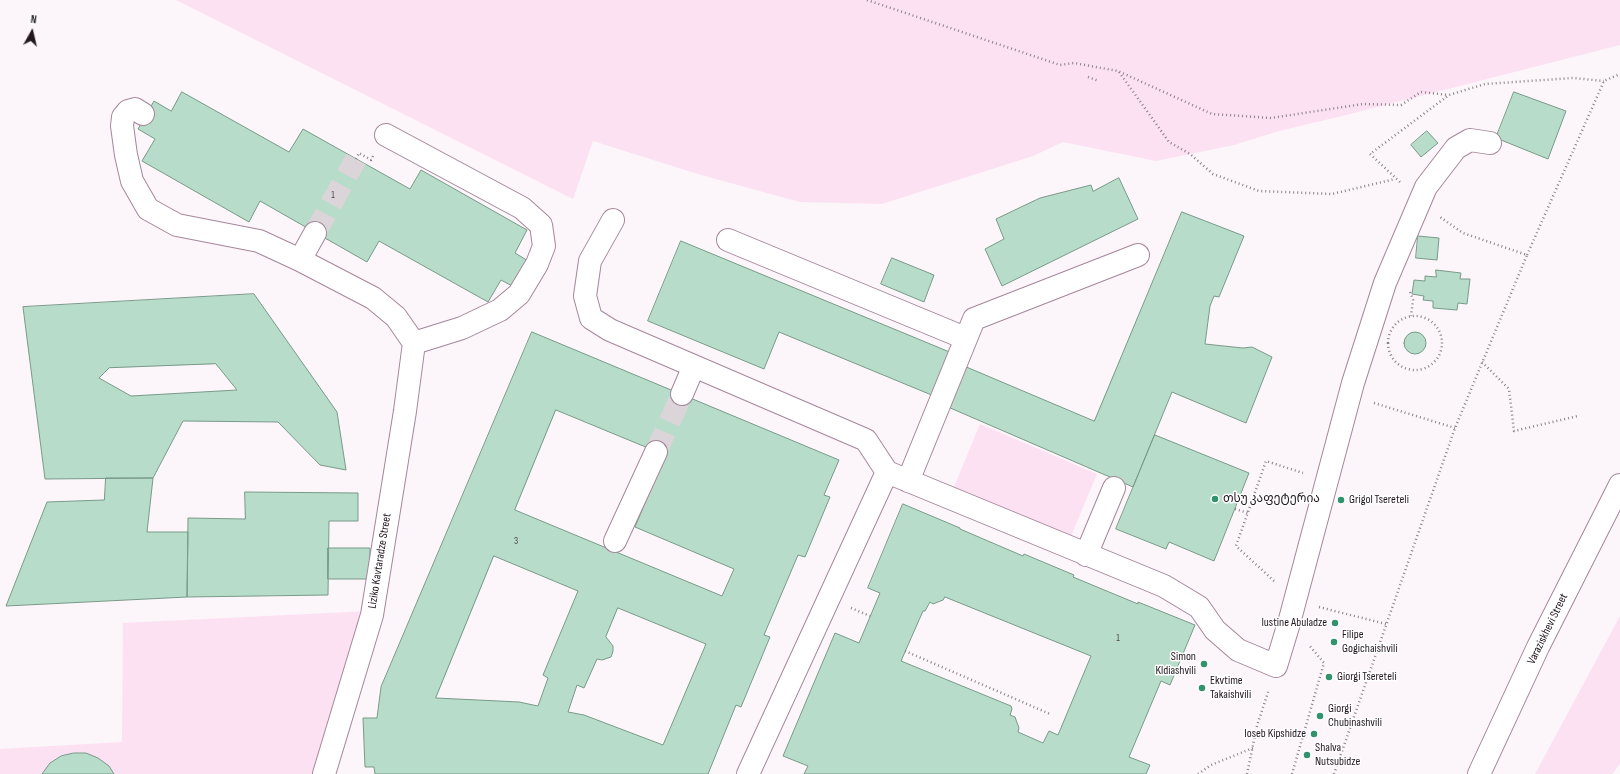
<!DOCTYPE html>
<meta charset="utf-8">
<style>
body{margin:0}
#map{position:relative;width:1620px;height:774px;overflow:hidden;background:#fcf5fa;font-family:"Sofia Sans Condensed",sans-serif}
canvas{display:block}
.north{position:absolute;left:12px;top:12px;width:40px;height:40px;-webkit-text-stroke:3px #fff;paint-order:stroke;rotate:8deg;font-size:11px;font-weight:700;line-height:16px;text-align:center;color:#22171f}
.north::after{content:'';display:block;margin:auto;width:14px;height:18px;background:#22171f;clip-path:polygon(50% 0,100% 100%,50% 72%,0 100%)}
</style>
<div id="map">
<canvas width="1620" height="774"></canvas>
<div class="north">N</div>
</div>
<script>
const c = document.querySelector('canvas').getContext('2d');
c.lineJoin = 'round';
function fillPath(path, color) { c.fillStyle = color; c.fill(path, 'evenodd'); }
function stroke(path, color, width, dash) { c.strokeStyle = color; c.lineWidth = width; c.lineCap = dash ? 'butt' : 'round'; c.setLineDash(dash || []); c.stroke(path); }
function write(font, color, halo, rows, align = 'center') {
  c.font = font + ' "Sofia Sans Condensed","Noto Sans Georgian",sans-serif'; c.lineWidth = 3; c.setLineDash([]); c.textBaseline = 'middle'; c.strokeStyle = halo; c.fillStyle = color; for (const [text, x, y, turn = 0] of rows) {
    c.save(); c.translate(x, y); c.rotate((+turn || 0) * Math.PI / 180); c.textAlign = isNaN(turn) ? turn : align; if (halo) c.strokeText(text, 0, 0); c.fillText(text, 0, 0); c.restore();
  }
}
fillPath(new Path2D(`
 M176 0H1620V45L1346 115 1279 131 1234 145 1156 161 1063 142 1033 156 882 204 800 202 701 175 593 141 573 199Z
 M980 424 1097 474 1071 536 954 487Z
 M369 611 317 774H0V749L122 742 123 623Z
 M1620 616V764L1612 774H1535Z`), '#fce1f3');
const building = new Path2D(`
 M182 92 289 152 303 129 410 189 421 170 527 230 515 253 530 262 516 288 501 280 488 302 379 241 367 262 260 201 249 222 142 161 155 139 138 129 154 101 171 111Z
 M1514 92 1566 111 1548 159 1496 138Z
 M1427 131 1438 143 1421 157 1411 145Z
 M1119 178 1138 219 1002 286 985 249 1004 239 996 219 1040 198 1091 185 1093 191Z
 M1182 212 1244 236 1219 297 1214 296 1210 306 1205 344 1243 348 1252 347 1272 357 1246 423 1172 392 1133 487 948 407 964 366 1094 421Z
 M1418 236 1439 238 1437 260 1416 258Z
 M681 241 952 353 934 396 779 332 764 369 648 321Z
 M892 258 934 275 924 302 881 284Z
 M1436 270 1461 273 1460 279H1470L1467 304 1458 303 1457 310 1433 308V301L1423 300 1424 296 1412 294 1414 280 1425 281V276L1436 277Z
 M254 294 337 412 346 470 320 465 278 422 183 421 153 478 45 479 23 307ZM216 364 237 390 131 396 99 378 109 368Z
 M1404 343a11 11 0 1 1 22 0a11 11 0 1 1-22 0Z
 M532 332 839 460 824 495 830 497 805 557 798 555 764 635 770 637 741 707 736 705 708 774H375L374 767H365L363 718H377L381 687ZM556 410 665 455 635 527 734 569 722 596 515 510ZM494 556 578 591 543 675 548 678 538 706 519 702 436 698ZM618 608 706 644 663 745 584 715 568 712 577 685 584 688 597 659 602 660 611 657 613 651V646L606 637Z
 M1155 435 1249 473 1214 561 1169 542 1166 549 1116 529Z
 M106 478H153L147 532H188L187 597 6 606 47 502 104 500Z
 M245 492 358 493V521H329L328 595 187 597 188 518 245 519Z
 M903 504 960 528V529L1023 556 1024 554 1074 575 1073 577 1138 604V602L1195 625 1170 685 1161 681 1129 757 1150 765 1146 774H804L808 766 783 756 835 633 859 643 880 593 868 588ZM945 597 1091 656 1058 735 1049 731 1043 743 1018 732 1019 728 1015 717 1010 715 1012 709 1011 706 901 661 923 611H925L930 602 933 604 943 600Z
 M328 548H370V579H328Z
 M74 753H86L98 758 109 766 114 774H42L50 763 61 756Z`);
fillPath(building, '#b8dcca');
stroke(building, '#789a89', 1);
stroke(new Path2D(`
 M315 233 356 159
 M656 452 682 394`), '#dbd4d9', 22, [22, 11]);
const minor = new Path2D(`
 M143 114 135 109 128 111 123 117 122 126 126 155 132 181 148 209 177 225 259 241 300 260 373 298 396 317 414 343
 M386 135 522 208 541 225 544 246 537 264 519 294 500 310 462 328 414 343
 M613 220 590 261 585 296 591 318 610 330 866 440 887 472 1164 586 1199 607 1215 630 1238 650 1276 666 1289 623 1353 383 1385 283 1426 187 1456 148 1470 140 1490 143
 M728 240 965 338
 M300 260 315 233
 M682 394 694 366
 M908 481 974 319 1138 255
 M615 541 656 452
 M1086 555 1114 488
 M324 774 372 615 405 411 414 343
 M748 774 887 472`);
const major = new Path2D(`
 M1479 774 1538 647 1620 485`);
stroke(minor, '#a5879b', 24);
stroke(major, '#a5879b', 24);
stroke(new Path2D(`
 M867 0 1060 65 1074 63 1118 71 1212 114 1271 118 1363 104 1401 105 1421 92 1449 95
 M1119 72 1169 142 1190 154 1213 174 1259 191 1332 194 1395 179
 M1088 77 1099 81
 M356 159 359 153 371 160 373 156
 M1400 182 1370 154 1449 95 1485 84 1573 78 1604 81
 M1527 255 1604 81 1620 74
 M1410 292 1413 300 1411 316
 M1388 343a27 27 0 1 1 54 0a27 27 0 1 1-54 0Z
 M1482 362 1509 389 1514 431 1578 416
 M1374 403 1455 428
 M1235 509 1248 513
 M1274 581 1236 546 1266 461 1303 473
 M1319 607 1386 624
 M851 608 870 616
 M905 651 1050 714
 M1198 774 1211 765 1253 748
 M1247 774 1257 726 1269 689
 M1292 774 1324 663 1309 645
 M1334 774 1455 428 1527 255 1463 233 1440 217`), '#8b8288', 2.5, [1, 3]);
stroke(minor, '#fff', 22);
stroke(major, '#fff', 22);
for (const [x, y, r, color] of [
 [1215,499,4,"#30936d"],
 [1341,500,4,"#30936d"],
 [1335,623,4,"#30936d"],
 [1334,642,4,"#30936d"],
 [1204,664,4,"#30936d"],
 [1329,677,4,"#30936d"],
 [1202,688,4,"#30936d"],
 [1320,716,4,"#30936d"],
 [1314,734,4,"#30936d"],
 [1307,755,4,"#30936d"]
]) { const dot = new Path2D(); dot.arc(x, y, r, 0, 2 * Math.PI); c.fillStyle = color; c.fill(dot); stroke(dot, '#fff', 1.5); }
write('10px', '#48484a', null, [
 ["1",333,195],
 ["3",516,541],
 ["1",1118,638]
]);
write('12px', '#22171f', '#fff', [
 ["თსუ კაფეტერია",1223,499],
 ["Grigol Tsereteli",1349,500],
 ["Iustine Abuladze",1327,623,"right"],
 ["Filipe",1342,635],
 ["Gogichaishvili",1342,649],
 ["Simon",1196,657,"right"],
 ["Kldiashvili",1196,671,"right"],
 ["Giorgi Tsereteli",1337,677],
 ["Ekvtime",1210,681],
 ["Takaishvili",1210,695],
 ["Giorgi",1328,709],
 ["Chubinashvili",1328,723],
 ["Ioseb Kipshidze",1306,734,"right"],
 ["Shalva",1315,748],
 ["Nutsubidze",1315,762]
], 'left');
write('12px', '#22171f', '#fff', [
 ["Liziko Kavtaradze Street",380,561,-81],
 ["Varaziskhevi Street",1548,629,-64]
]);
</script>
